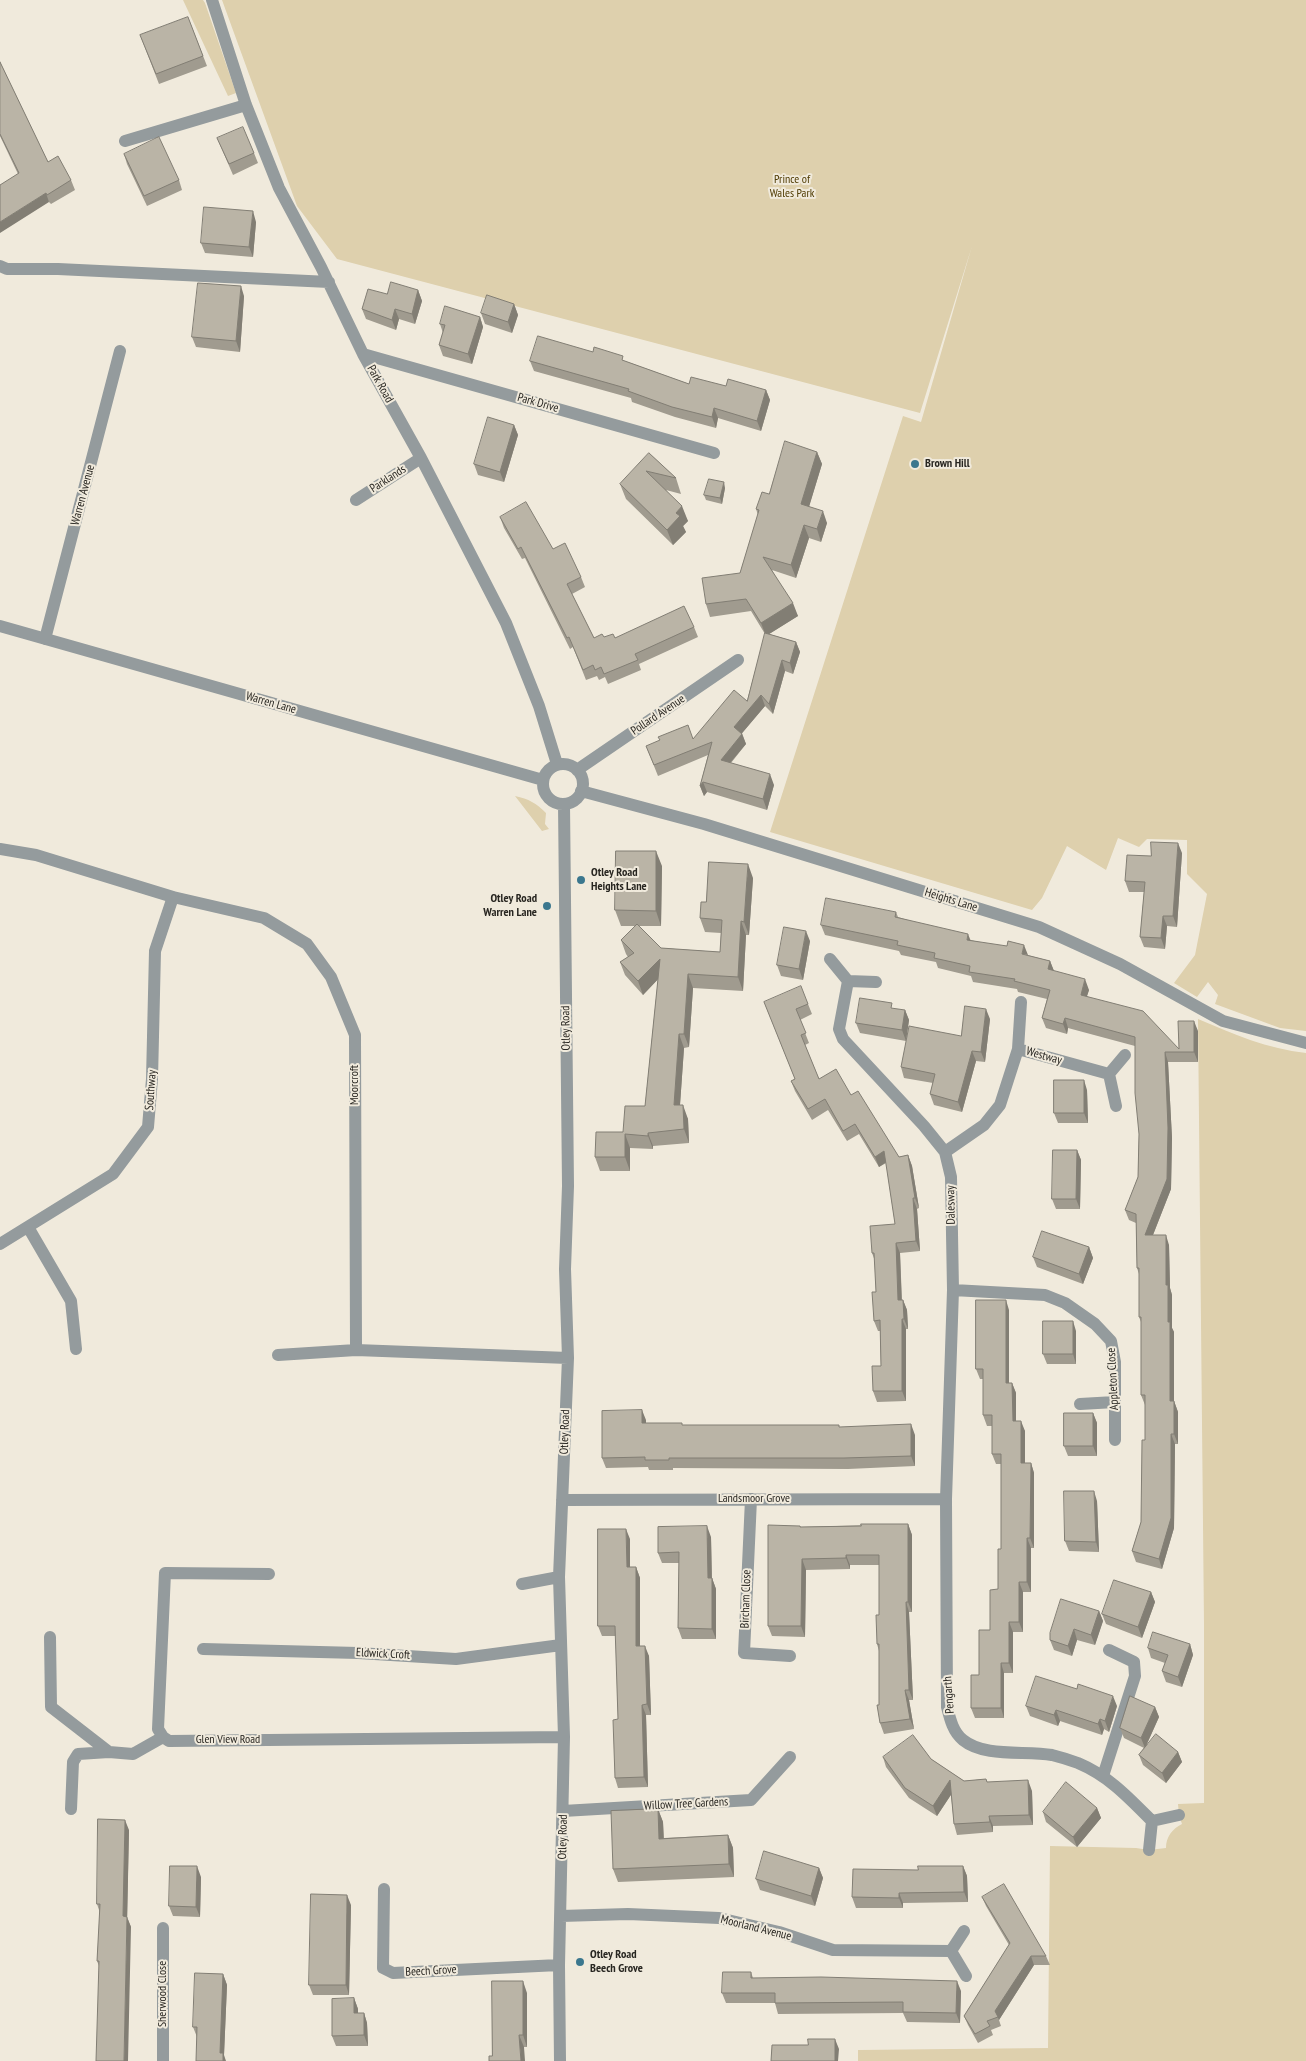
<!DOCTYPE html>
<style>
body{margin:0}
canvas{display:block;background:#f0eadc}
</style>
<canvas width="1306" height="2061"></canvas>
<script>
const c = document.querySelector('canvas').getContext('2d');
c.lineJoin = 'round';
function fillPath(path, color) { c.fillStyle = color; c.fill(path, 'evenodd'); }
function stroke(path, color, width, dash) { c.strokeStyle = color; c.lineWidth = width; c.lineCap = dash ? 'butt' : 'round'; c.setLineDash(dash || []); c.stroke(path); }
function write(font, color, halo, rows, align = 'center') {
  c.font = font + ' "PT Sans Narrow",sans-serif'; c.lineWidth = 4; c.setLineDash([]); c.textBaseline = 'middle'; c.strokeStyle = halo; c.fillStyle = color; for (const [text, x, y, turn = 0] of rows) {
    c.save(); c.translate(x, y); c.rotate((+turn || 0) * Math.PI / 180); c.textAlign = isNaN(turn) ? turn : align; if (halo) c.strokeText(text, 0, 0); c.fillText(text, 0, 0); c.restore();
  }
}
fillPath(new Path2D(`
 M183 0H203L205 3 236 93 228 96Z
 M222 0H1306V1031L1280 1028 1215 1004 1218 995 1208 982 1197 997 1174 983 1195 955 1207 894 1187 874V840L1147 839 1139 847 1118 838 1106 870 1067 846 1042 898 1032 910 770 832 903 416 921 422 972 246 920 413 337 259 297 206Z
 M515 796C529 799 536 803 546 813L545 824 549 829 542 831Z
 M1198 1019C1233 1034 1268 1049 1306 1053V2061H858V2050L1048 2048 1050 1846 1136 1848 1149 1850 1166 1848C1166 1837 1172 1829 1182 1824L1179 1815 1178 1804 1204 1803V1625Z`), '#ded0ad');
stroke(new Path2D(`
 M212 0 246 105 279 188 321 267 363 354 421 458 506 623 539 706 557 764
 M125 141 246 105
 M0 266 7 269H58L329 282
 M363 354 714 453
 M356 500 421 458
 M0 626 543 780
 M45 639 120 351
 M543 784a20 20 0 1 1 40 0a20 20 0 1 1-40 0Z
 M577 770 738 660
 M581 791 704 824 1039 927 1120 964 1223 1021 1306 1043
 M0 849 36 855 173 897 264 918 307 944 331 977 355 1035 356 1350 568 1358
 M830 959 848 981 839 1029 843 1039 924 1126 945 1152 951 1177 953 1290 946 1499 947 1707C950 1719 953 1732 963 1740 985 1758 1026 1750 1052 1755 1060 1757 1070 1760 1078 1763 1109 1776 1129 1798 1152 1821L1179 1815
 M848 981 876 982
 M1018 1049 1021 1002
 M1109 1074 1125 1055
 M945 1152 984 1125 1000 1105 1018 1049 1109 1074 1116 1106
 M28 1227 71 1301 76 1349
 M0 1244 113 1174 148 1127 152 1079 155 951 173 897
 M953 1290 1045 1295 1065 1303 1095 1324 1111 1341 1115 1362V1440
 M278 1355 356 1350
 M1080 1404 1115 1402
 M751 1499 744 1653 790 1656
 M562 1500 946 1499
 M269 1574 165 1573 158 1729 163 1737 169 1741 564 1737
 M522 1584 559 1577
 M50 1637 51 1707 109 1752 133 1754 163 1737
 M203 1649 358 1653 456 1659 561 1645
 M1103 1776 1135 1676 1134 1662 1109 1650
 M71 1809 73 1762 78 1754 109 1752
 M563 1811 751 1800 790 1757
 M1149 1850 1152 1821
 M384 1889 383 1968 393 1973 559 1965
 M561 1916 628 1914 719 1918 779 1932 833 1950 951 1951 964 1931
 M951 1951 966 1976
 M163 2061V1928
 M560 2061 559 1965 564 1737 559 1577 568 1358 565 1269 568 1186 564 804`), '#949b9d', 12);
fillPath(new Path2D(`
 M188 17 207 66 159 84 140 35Z
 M0 62 48 162 71 180 75 190 51 204 49 202 18 174 0 136Z
 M217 138 254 153 258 163 233 175Z
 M124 154 179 180 182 190 147 206 127 164Z
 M256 222 253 257 205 253 201 243Z
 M418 290 422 301 415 324 399 319 396 330 366 319 362 309 387 294Z
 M244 296 240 352 196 347 192 337Z
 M514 304 518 315 512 333 485 324 481 313Z
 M480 317 483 327 472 364 443 356 439 345 443 333 440 324Z
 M593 352 625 361 689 384 766 390 770 400 761 431 718 418 716 428 675 417 632 402 631 398 534 371 530 361Z
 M514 425 518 435 504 482 478 475 474 464Z
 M817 452 822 464 809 506 827 523 821 542 809 538 796 578 772 570 798 616 769 634 796 642 800 652 793 674 785 671 773 714 765 706 742 733 746 744 731 763 774 785 767 810 707 792 704 796 700 786 708 755 658 776 646 746 693 739 747 701 765 634 751 611 710 617 706 604 740 573 758 515 756 509 769 494Z
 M649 453 676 478 681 494 666 490 688 521 683 526 686 532 673 545 626 499 620 484Z
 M725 488 722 504 706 500 704 495Z
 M500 517 553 549 581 577 585 587 572 594 594 638 604 637 615 638 694 627 698 637 639 664 641 670 608 684 605 677 599 680 597 676 586 680 573 647 570 649 525 558 522 559 504 528Z
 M1182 853 1177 927 1167 926 1165 949 1144 947 1140 937 1144 892H1129L1125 881 1151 856Z
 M662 866 661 926H638L661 948 720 952 721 933 705 932 700 918 706 902 753 878 749 935H746L743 991 693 988 689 1047 684 1048 680 1105 688 1119 689 1143 653 1146V1149L630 1148V1171H600L595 1157 623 1132 645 1106 658 979 643 995 625 975 620 962 628 957 626 954 621 940 635 926H621L615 910Z
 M896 912 898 917 971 940 1050 961 1054 971 1089 990 1087 996 1179 1049 1198 1031V1062H1168L1172 1138 1171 1189 1153 1235 1169 1245 1170 1288 1172 1295V1328L1174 1332V1401L1178 1412V1444H1175L1174 1528 1162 1569 1136 1562 1132 1551 1141 1522 1145 1440V1405L1141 1395V1322L1139 1317V1274L1137 1268 1136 1223 1129 1220 1125 1210 1138 1177 1139 1134 1135 1046 1068 1028 1067 1034 1046 1028 1042 1018 1047 999 1018 992 1017 989 973 982 971 976 938 968 936 962 901 955 899 951 825 935 821 925Z
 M810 941 803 980 781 976 777 965Z
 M764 1002 808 1004 812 1014 800 1020 809 1043 805 1045 819 1079 851 1095 899 1157 908 1155 912 1166 919 1208 917 1209 920 1251 900 1253 902 1300H903L907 1310 908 1329H906V1401L877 1402 873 1391 881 1366 880 1331H878L874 1321 876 1292 875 1261 872 1253 895 1224 886 1163 879 1167 859 1134 847 1141 828 1110 812 1120 795 1091 791 1081 795 1079Z
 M905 1010 909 1020 906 1041 860 1033 856 1023Z
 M990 1019 985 1062 976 1061 962 1112 934 1105 930 1094 933 1083 904 1078 901 1067 961 1036Z
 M1087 1090 1088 1123H1058L1054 1113Z
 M1077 1150 1081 1160 1080 1209H1056L1052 1199Z
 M1089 1247 1093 1258 1083 1284 1037 1267 1033 1257Z
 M1009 1310V1383H1012L1016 1393V1421L1025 1431V1463H1031L1034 1473V1548H1031V1592H1023V1632H1013V1673H1004V1718H975L971 1708 990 1630 998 1589 1001 1549V1464H996L992 1454V1426H987L983 1415V1379H980L976 1369Z
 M1076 1331V1364H1047L1043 1354Z
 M1093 1413 1097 1423V1456H1068L1064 1446Z
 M646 1420V1423L683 1425 840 1427 915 1435V1466L848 1469 673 1468V1470H649L648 1467 606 1468 602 1458Z
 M1097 1501 1099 1552 1069 1551 1065 1541Z
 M908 1524 912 1535V1612H909L913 1700H909L914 1729 884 1734 880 1723 879 1651 877 1644 879 1615V1565H850V1569L806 1570 805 1637 772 1636 768 1626 800 1526 801 1527Z
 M711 1537 712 1578 716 1589V1639H682L678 1628 679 1563H662L658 1553Z
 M630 1539V1567H636L640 1578V1646L649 1656 651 1715H646L648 1787 618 1788 615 1778 618 1719 616 1636H602L598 1626Z
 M1151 1592 1155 1602 1142 1638 1106 1624 1102 1614Z
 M1099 1611 1103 1621 1095 1645 1077 1640 1072 1656 1054 1650 1050 1640Z
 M1190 1644 1193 1655 1182 1687 1166 1682 1162 1671 1165 1663 1151 1658 1148 1648Z
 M1026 1706H1117L1109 1732 1104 1729 1102 1735 1060 1721 1058 1726 1030 1716Z
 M1155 1707 1159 1717 1147 1744 1178 1752 1182 1762 1166 1783 1143 1765 1139 1755 1144 1748 1124 1738 1120 1728Z
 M883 1757 931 1759 964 1781 986 1779 987 1782 1032 1791 1033 1825 993 1826V1832L957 1835 954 1824 951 1795 937 1816 909 1798 886 1767Z
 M1097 1808 1101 1818 1077 1847 1046 1822 1043 1812Z
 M658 1809 663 1822 664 1838 728 1835 733 1848 734 1877 618 1882 613 1869Z
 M129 1830 127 1917 131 1927 99 1966 97 1961 100 1913 97 1904Z
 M963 1866 967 1876 968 1902 903 1903V1908H856L852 1897Z
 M819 1868 823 1878 815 1906 760 1890 756 1879Z
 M201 1877 200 1917 173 1916 169 1906Z
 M982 1897 1046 1956 1050 1965H1034L999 2020 1001 2026 991 2030 993 2035 978 2043 968 2025 964 2016 1009 1945 986 1906Z
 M351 1905 349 1995H313L309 1985Z
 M751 1972 753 1978 961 1991 960 2023 907 2022 903 2013 778 2014 775 2003H726L722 1993Z
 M223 1974 227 1985 224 2055 197 2037 193 2027Z
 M527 1993V2047H524L492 2056Z
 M354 1998 358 2009V2013H364L367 2023 368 2046H336L332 2036Z`), '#a09b8f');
fillPath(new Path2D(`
 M46 193 49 202 0 233V222Z
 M253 211 256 222 253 257 249 247Z
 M241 286 244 296 240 352 236 341Z
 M418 290 422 301 415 324 412 314Z
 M514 304 518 315 512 333 508 322Z
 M395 309 399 319 396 330 392 320Z
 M480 317 483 327 472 364 468 354Z
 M766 390 770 400 761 431 757 421Z
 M714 408 718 418 716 428 712 417Z
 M514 425 518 435 504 482 500 472Z
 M817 452 822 464 806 517 801 504Z
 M724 482 725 488 722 504 720 498Z
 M682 506 688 521 683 526 686 532 673 545 667 530 676 513Z
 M823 511 827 523 821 542 817 529Z
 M804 525 809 538 796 578 791 565Z
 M793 603 798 616 766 636 761 623Z
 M796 642 800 652 793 674 790 663Z
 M782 660 785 671 773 714 769 704Z
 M761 695 765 706 738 738 734 727Z
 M742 734 746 744 724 770 721 760Z
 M770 774 774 785 767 810 763 799Z
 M703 782 707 792 704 796 700 786Z
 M1178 843 1182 853 1177 927 1173 916Z
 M656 851 662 866 661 926 656 911Z
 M748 864 753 878 749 935 744 922Z
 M1163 916 1167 926 1165 949 1161 938Z
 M741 921 746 935 743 991 738 977Z
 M806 931 810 941 803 980 799 969Z
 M968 934 972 944 967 940Z
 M1024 945 1028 955 1022 954Z
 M660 959 665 972 643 995 638 981Z
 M1050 961 1054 971 1048 969Z
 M688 974 693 988 689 1047 684 1034Z
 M1085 979 1089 990 1084 1005 1081 995Z
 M986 1009 990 1019 985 1062 981 1052Z
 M905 1010 909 1020 906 1041 902 1030Z
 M1065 1018 1068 1028 1067 1034 1063 1024Z
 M1194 1021 1198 1031V1062L1194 1052Z
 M679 1034 684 1048 679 1119 674 1105Z
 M972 1051 976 1061 962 1112 958 1102Z
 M1165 1052 1168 1062 1172 1138 1171 1189 1149 1245 1145 1235Z
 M1084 1080 1087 1090 1088 1123 1084 1113Z
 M683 1105 688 1119 689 1143 684 1129Z
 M648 1133 653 1146V1149L648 1136Z
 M625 1134 630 1148V1171L625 1157Z
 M1077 1150 1081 1160 1080 1209 1076 1199Z
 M884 1151 888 1161 879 1167 875 1157Z
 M908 1155 912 1166 919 1208 915 1198Z
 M913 1198 917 1209 920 1251 916 1241Z
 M1166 1235 1169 1245 1170 1288 1172 1295V1328L1174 1332V1412L1170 1401 1168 1322 1166 1285Z
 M896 1243 900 1253 902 1311 898 1300Z
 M1089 1247 1093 1258 1083 1284 1079 1274Z
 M903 1300 907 1310 908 1329 904 1319Z
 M1006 1300 1009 1310V1393L1006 1383Z
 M902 1319 906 1329V1401L902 1391Z
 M1073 1321 1076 1331V1364L1073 1354Z
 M1012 1383 1016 1393V1431L1013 1421Z
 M1174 1401 1178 1412V1444L1174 1434Z
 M642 1410 646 1420V1433L642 1423Z
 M1093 1413 1097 1423V1456L1093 1446Z
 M1021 1421 1025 1431V1473L1021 1463Z
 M911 1424 915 1435V1466L911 1456Z
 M1171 1434 1175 1444 1174 1528 1162 1569 1159 1559Z
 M1031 1463 1034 1473V1548L1030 1538Z
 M1094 1491 1097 1501 1099 1552 1096 1542Z
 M908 1524 912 1535V1612L908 1602Z
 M707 1526 711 1537 712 1589 708 1578Z
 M626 1529 630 1539V1578L627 1567Z
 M1027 1538 1031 1548V1592L1027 1582Z
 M846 1555 850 1565V1569L846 1558Z
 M802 1559 806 1570 805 1637 801 1626Z
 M636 1567 640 1578V1657L636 1646Z
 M712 1578 716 1589V1639L712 1629Z
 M1019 1582 1023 1592V1632L1019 1622Z
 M1151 1592 1155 1602 1142 1638 1138 1627Z
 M906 1602 909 1612 913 1700 909 1690Z
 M1099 1611 1103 1621 1095 1645 1091 1635Z
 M1009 1622 1013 1632V1673L1009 1663Z
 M1074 1629 1077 1640 1072 1656 1068 1646Z
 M1190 1644 1193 1655 1182 1687 1178 1677Z
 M645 1646 649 1656 651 1715 647 1704Z
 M1001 1663 1004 1673V1718L1001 1708Z
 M905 1690 909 1700 914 1729 910 1719Z
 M1113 1696 1117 1706 1109 1732 1105 1721Z
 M642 1705 646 1715 648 1787 644 1777Z
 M1155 1707 1159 1717 1145 1748 1141 1738Z
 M1056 1710 1060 1721 1058 1726 1054 1715Z
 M1100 1719 1104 1729 1102 1735 1098 1724Z
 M1178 1752 1182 1762 1166 1783 1162 1773Z
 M950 1780 954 1790 937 1816 933 1806Z
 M1028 1780 1032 1791 1033 1825 1029 1815Z
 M1097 1808 1101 1818 1077 1847 1073 1837Z
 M658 1809 663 1822 664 1852 659 1839Z
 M989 1816 993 1826V1832L990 1822Z
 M125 1820 129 1830 127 1927 123 1916Z
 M728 1835 733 1848 734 1877 729 1864Z
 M197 1866 201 1877 200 1917 196 1907Z
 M963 1866 967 1876 968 1902 964 1892Z
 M819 1868 823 1878 815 1906 811 1896Z
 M899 1893 903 1903V1908L899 1898Z
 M347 1895 351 1905 349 1995 346 1985Z
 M127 1917 131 1927 128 2061H124Z
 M1031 1956 1034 1965 999 2020 995 2011Z
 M223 1974 227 1985 224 2055 226 2061H223L220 2053Z
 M523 1981 527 1993V2047L523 2035Z
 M957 1981 961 1991 960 2023 956 2013Z
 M354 1998 358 2009V2024L354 2013Z
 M364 2013 367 2023 368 2046 364 2035Z
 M519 2035 524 2047 525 2061H521Z
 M835 2039 839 2049 838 2061H835Z`), '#827e74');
const building = new Path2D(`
 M188 17 203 56 156 74 140 35Z
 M0 62 48 162 58 156 71 180 47 195 46 193 0 222V185L19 173 0 134Z
 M243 127 254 153 229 164 217 138Z
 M159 137 179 180 144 196 124 154Z
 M204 207 253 211 249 247 201 243Z
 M391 282 418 290 412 314 395 309 392 320 362 309 368 289 387 294Z
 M198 283 241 286 236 341 192 337Z
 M487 295 514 304 508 322 481 313Z
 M445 306 480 317 468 354 439 345 445 325 440 324Z
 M538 336 593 352 594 347 623 356 622 360 689 384 691 377 726 386 728 379 766 390 757 421 714 408 712 417 672 407 628 391 629 389 530 361Z
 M488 417 514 425 500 472 474 464Z
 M785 441 817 452 801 504 823 511 817 529 804 525 791 565 763 557 793 603 761 623 746 599 706 604 702 578 740 573 759 510 756 509 762 492 769 494Z
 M649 453 676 478 646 471 682 506 676 513 680 516 667 530 620 484Z
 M709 479 724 482 720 498 704 495Z
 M526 502 553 549 565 543 581 577 567 584 594 638 602 634 604 637 613 634 615 638 684 606 694 627 635 654 638 660 604 674 601 667 595 670 593 665 583 670 569 637 567 638 521 547 518 549 500 517Z
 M765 633 796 642 790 663 782 660 769 704 761 695 734 727 742 734 721 760 770 774 763 799 703 782 700 786 712 742 654 765 646 746 660 740 658 737 688 725 693 739 734 690 747 701Z
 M1151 842 1178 843 1173 916H1163L1161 938 1140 937 1145 882 1125 881 1127 855 1151 856Z
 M616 851H656V911L615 910Z
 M709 862 748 864 744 922 741 921 738 977 688 974 684 1034H679L674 1105H683L684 1129 648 1133V1136L625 1134V1157H595L596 1132H623L625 1106H645L660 959 638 981 620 962 634 953 621 940 637 924 661 948 720 952 722 920 700 918 701 902H706Z
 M826 898 896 912 895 917 968 934 967 940 1007 946 1008 941 1024 945 1022 954 1050 961 1048 969 1085 979 1081 995 1143 1011 1179 1049 1178 1021H1194V1052H1165L1168 1128 1167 1179 1145 1235H1166V1285H1168V1322H1170V1401H1174V1434H1171V1518L1159 1559 1132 1551 1141 1522 1142 1440H1145V1395H1141V1317H1139V1268H1137L1136 1214 1125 1210 1138 1177 1139 1134 1135 1093V1037L1065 1018 1063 1024 1042 1018 1050 990 1014 981 1015 979 969 972 970 966 934 958 935 953 897 945 898 941 821 925Z
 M784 927 806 931 799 969 777 965Z
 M801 986 808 1004 796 1009 806 1033 801 1035 819 1079 836 1069 851 1095 858 1091 899 1157 908 1155 915 1198H913L916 1241 896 1243 898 1300H903L904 1319H902V1391H873L872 1366H881L880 1320 874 1321 872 1292H876L874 1253H872L870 1226 895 1224 884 1151 875 1157 855 1124 843 1131 825 1099 808 1109 791 1081 795 1079 764 1002Z
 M860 998 892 1003 891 1008 905 1010 902 1030 856 1023Z
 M965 1006 986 1009 981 1052 972 1051 958 1102 930 1094 935 1074 901 1067 909 1026 961 1036Z
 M1054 1080H1084V1113H1054Z
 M1053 1150H1077L1076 1199H1052Z
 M1042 1231 1089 1247 1079 1274 1033 1257Z
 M976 1300H1006V1383H1012L1013 1421H1021V1463H1031L1030 1538H1027V1582H1019V1622H1009V1663H1001V1708H971V1675H979V1630H990V1590L998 1589V1549H1001V1454H992V1415H983V1369H976Z
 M1043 1321H1073V1354H1043Z
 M642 1410V1423H682V1425H839V1427L911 1424V1456L844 1458H669V1460H645V1457L602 1458V1411Z
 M1064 1413H1093V1446H1064Z
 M1064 1491H1094L1096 1542 1065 1541Z
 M861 1524H908V1602H906L909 1690H905L910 1719 880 1723 877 1705H879V1644H877L876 1615H879V1555H846V1558L802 1559 801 1626H768V1525L800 1526V1527L861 1526Z
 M707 1526 708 1578H712V1629L678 1628 679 1552 658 1553V1527Z
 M598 1529H626L627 1567H636V1646H645L647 1704 642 1705 644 1777 615 1778 613 1720 618 1719 615 1626H598Z
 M1114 1580 1151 1592 1138 1627 1102 1614Z
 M1061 1599 1099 1611 1091 1635 1074 1629 1068 1646 1050 1640V1633Z
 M1153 1632 1190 1644 1178 1677 1162 1671 1168 1655 1148 1648Z
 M1036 1676 1077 1689 1078 1684 1113 1696 1105 1721 1100 1719 1098 1724 1056 1710 1054 1715 1026 1706Z
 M1130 1696 1155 1707 1141 1738 1120 1728Z
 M1156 1734 1178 1752 1162 1773 1139 1755Z
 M913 1735 931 1759 964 1781 986 1779 987 1782 1028 1780 1029 1815 989 1816 990 1822 954 1824 950 1780 933 1806 905 1788 883 1757Z
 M1066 1782 1097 1808 1073 1837 1043 1812Z
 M658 1809 659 1839 728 1835 729 1864 613 1869 611 1811Z
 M98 1819 125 1820 123 1916 127 1917 124 2061H96L99 1961H97L100 1904H97Z
 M764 1851 819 1868 811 1896 756 1879Z
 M170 1866H197L196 1907 169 1906Z
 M918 1866H963L964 1892 899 1893V1898L852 1897 853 1869 918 1870Z
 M1004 1884 1046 1956H1031L995 2011 998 2017 987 2021 990 2026 975 2034 964 2016 1010 1943 982 1897Z
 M311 1894 347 1895 346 1985H309Z
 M723 1972H751V1978L821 1977 957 1981 956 2013 903 2012V2002L775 2003V1993H722Z
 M195 1973 223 1974 220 2053H223V2061H196L197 2027H193Z
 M492 1981H523V2035H519L521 2061H489V2056H492Z
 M354 1998V2013H364V2035L332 2036V1999Z
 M808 2039H835V2061H771L772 2045H808Z`);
fillPath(building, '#bab4a6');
stroke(building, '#827e74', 1);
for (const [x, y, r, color] of [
 [915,464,5,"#3b778e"],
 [581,880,5,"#3b778e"],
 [547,906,5,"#3b778e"],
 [580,1962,5,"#3b778e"]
]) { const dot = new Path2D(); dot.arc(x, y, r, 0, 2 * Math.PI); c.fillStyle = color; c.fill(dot); stroke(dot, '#f0eadc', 2); }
write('12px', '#4e3a01', '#f0eadc', [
 ["Prince of",792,180],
 ["Wales Park",792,194]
]);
write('12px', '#282621', '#f0eadc', [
 ["Park Road",380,384,61],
 ["Park Drive",538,403,16],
 ["Parklands",388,479,-33],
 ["Warren Avenue",83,495,-75],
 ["Warren Lane",271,703,16],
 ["Pollard Avenue",658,715,-34],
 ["Heights Lane",951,900,17],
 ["Otley Road",566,1028,-91],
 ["Westway",1044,1056,16],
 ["Moorcroft",355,1085,-90],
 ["Southway",151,1090,-86],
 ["Dalesway",951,1205,-91],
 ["Appleton Close",1113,1379,-93],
 ["Otley Road",565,1432,-88],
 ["Landsmoor Grove",754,1499],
 ["Bircham Close",746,1599,-88],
 ["Eldwick Croft",383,1654,3],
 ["Pengarth",949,1695,-94],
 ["Glen View Road",228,1740],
 ["Willow Tree Gardens",686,1804,-3],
 ["Otley Road",563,1837,-89],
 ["Moorland Avenue",756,1928,14],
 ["Beech Grove",431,1971,-3],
 ["Sherwood Close",163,1994,-90]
]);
write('bold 12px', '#282621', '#f0eadc', [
 ["Brown Hill",925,464],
 ["Otley Road",591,873],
 ["Heights Lane",591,887],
 ["Otley Road",537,899,"right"],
 ["Warren Lane",537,913,"right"],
 ["Otley Road",590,1955],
 ["Beech Grove",590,1969]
], 'left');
</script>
